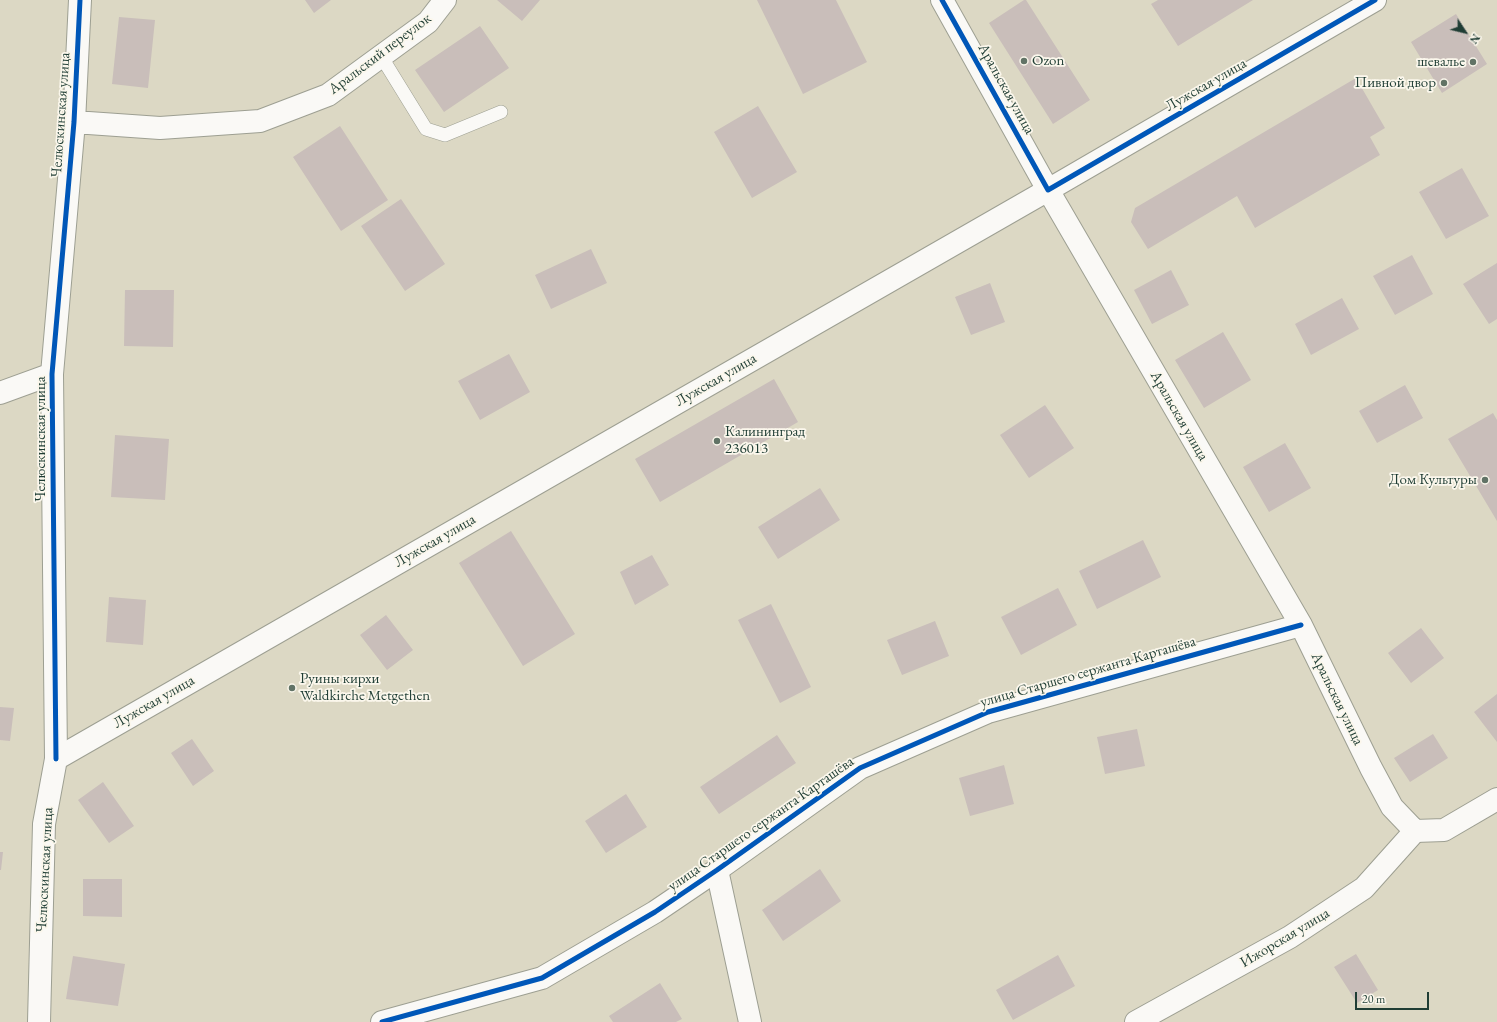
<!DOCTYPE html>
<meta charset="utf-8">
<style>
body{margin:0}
#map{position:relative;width:1497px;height:1022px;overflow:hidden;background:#dcd8c4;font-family:"EB Garamond",serif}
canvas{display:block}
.north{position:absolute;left:1445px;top:12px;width:40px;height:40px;-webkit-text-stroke:3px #fbf7ec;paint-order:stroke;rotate:125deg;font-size:11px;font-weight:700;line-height:16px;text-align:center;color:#1f3d34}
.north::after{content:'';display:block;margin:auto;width:14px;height:18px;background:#1f3d34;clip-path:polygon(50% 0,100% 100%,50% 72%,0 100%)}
.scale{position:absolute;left:1355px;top:992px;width:74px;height:18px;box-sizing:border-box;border:2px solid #1f3d34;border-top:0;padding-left:5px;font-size:12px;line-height:14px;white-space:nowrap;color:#1f3d34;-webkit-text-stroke:3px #fbf7ec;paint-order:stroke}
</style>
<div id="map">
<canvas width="1497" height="1022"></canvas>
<div class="north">N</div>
<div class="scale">20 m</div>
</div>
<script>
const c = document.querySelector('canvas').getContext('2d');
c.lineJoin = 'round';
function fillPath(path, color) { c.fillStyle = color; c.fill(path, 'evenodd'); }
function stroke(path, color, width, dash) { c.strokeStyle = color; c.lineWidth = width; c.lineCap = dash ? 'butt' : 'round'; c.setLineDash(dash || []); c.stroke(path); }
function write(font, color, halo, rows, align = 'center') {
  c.font = font + ' "EB Garamond",serif'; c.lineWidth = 3.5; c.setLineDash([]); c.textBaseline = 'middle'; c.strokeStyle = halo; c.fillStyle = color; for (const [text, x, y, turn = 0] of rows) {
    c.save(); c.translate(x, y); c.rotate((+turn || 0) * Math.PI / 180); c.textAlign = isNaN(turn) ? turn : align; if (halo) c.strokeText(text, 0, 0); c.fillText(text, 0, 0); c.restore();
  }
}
fillPath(new Path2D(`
 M305 0H331L314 13Z
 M497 0H540L522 21Z
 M757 0H836L867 62 803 94Z
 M1024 0H1026L1090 100 1053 124 989 23Z
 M1158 0H1253L1178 46 1151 4Z
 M1456 14 1487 64 1442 93 1411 42Z
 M119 17 155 20 148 88 112 84Z
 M480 26 509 68 444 112 415 70Z
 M1356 78 1385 128 1370 137 1380 155 1255 228 1237 196 1148 249 1131 222 1135 208Z
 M758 106 797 172 752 198 714 132Z
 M340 126 388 200 341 231 293 157Z
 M1462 168 1489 216 1446 239 1419 192Z
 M401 199 445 264 405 291 361 226Z
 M591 249 607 283 551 309 535 275Z
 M1412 255 1433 294 1395 315 1373 276Z
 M1497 263V319L1489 324 1463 284Z
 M1171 270 1189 305 1152 324 1134 290Z
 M990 283 1005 322 971 335 955 297Z
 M125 290H174L173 347 124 346Z
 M1342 298 1359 329 1311 355 1295 324Z
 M1223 332 1251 380 1204 408 1175 360Z
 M509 354 530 392 480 420 458 381Z
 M774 379 798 422 660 502 635 459Z
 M1405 385 1423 418 1377 443 1359 411Z
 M1045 405 1074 448 1029 478 1000 435Z
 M1493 413 1497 420V521L1448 439Z
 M115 435 169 439 165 500 111 497Z
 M1285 443 1311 488 1269 512 1243 467Z
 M820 488 840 520 778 559 758 527Z
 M511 531 575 634 523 666 459 563Z
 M1143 540 1161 577 1097 609 1079 571Z
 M652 555 669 585 635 605 620 572Z
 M1058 588 1077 625 1021 655 1001 617Z
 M109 597 146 600 143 645 106 642Z
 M771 604 811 687 780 703 738 620Z
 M386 615 413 650 387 670 360 635Z
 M935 621 949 656 902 675 887 640Z
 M1421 628 1444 658 1411 683 1388 653Z
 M1497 694V742L1474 712Z
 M0 707 14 708 10 741 0 740Z
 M1137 729 1145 766 1105 774 1097 737Z
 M1433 734 1448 758 1410 782 1394 758Z
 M777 735 796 763 719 814 700 787Z
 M192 739 214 771 193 786 171 753Z
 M1004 765 1014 804 970 816 959 778Z
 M103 782 134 826 109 843 78 800Z
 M626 794 647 827 606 853 585 821Z
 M0 852H3L1 870H0Z
 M820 869 841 901 783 941 762 910Z
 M83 879H122V917L83 916Z
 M1356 954 1378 990 1357 1003 1334 967Z
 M1058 955 1075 986 1013 1020 996 990Z
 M73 956 125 964 118 1006 66 999Z
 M660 983 682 1019 676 1022H613L609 1016Z`), '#c9beba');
const lane = new Path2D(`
 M381 56 426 129 445 135 501 112`);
const street = new Path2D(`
 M942 0 1048 190
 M74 122 160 128 260 121 328 95 428 22 445 0
 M0 393 52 374
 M56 759 52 374 74 122 80 0
 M717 870 750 1022
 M1136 1022 1290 937 1364 888 1415 831`);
const secondary = new Path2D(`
 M1048 190 1301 625 1371 768 1392 807 1415 831 1444 830 1497 799
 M39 1022 44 824 56 759 1048 190 1375 0
 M382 1022 542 978 655 912 717 870 860 768 988 712 1301 625`);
stroke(lane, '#9d9f92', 14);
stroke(street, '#9d9f92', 24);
stroke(secondary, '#9d9f92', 24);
stroke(lane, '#faf9f6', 13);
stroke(street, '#faf9f6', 22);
stroke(secondary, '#faf9f6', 22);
stroke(new Path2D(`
 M942 0 1048 190 1375 0
 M56 759 52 374 74 122 80 0
 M382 1022 542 978 655 912 717 870 860 768 988 712 1301 625`), '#0057b8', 5);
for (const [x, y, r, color] of [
 [1024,61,4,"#617366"],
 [1473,62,4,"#617366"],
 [1444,83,4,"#617366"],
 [717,441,4,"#617366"],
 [1485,480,4,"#617366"],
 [292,688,4,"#617366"]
]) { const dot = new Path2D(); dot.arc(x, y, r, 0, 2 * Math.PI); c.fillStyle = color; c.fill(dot); stroke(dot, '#fbf7ec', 1.5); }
write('15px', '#1f3d34', '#fbf7ec', [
 ["Аральский переулок",380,54,-37],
 ["Лужская улица",1206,85,-30],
 ["Аральская улица",1006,89,61],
 ["Челюскинская улица",61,115,-86],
 ["Лужская улица",716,380,-30],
 ["Аральская улица",1179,416,60],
 ["Челюскинская улица",41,439,-90],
 ["Лужская улица",435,541,-30],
 ["улица Старшего сержанта Карташёва",1088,672,-16],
 ["Аральская улица",1337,699,64],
 ["Лужская улица",154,702,-30],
 ["улица Старшего сержанта Карташёва",761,824,-35],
 ["Челюскинская улица",45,870,-87],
 ["Ижорская улица",1285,938,-31]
]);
write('15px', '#1f3d34', '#fbf7ec', [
 ["Ozon",1032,61],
 ["шевалье",1465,62,"right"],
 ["Пивной двор",1436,83,"right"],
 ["Калининград",725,432],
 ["236013",725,449],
 ["Дом Культуры",1477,480,"right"],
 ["Руины кирхи",300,679],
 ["Waldkirche Metgethen",300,696]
], 'left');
</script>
